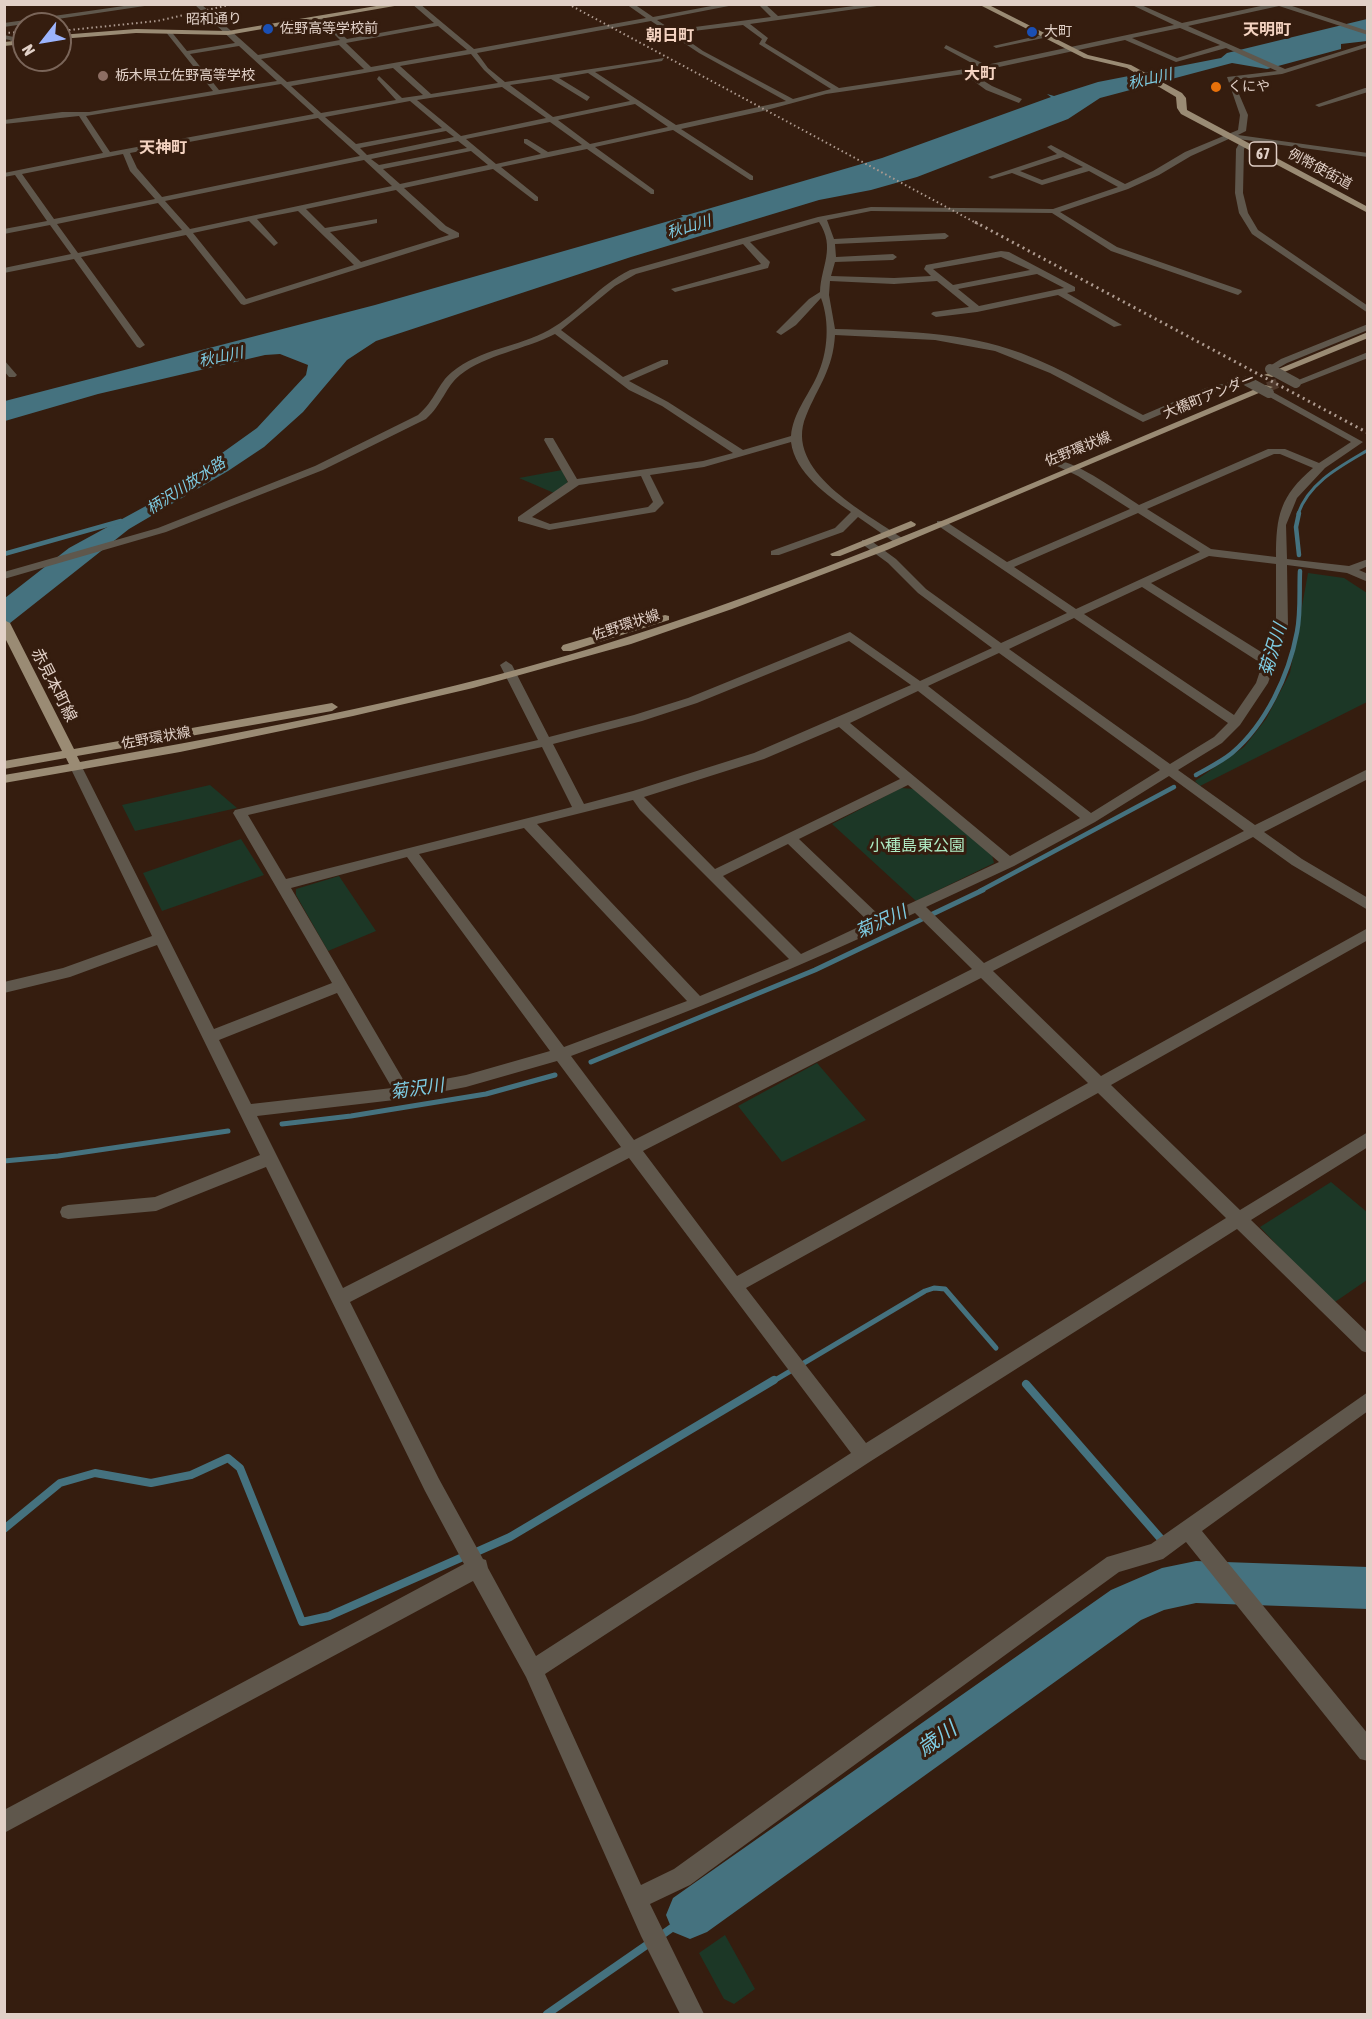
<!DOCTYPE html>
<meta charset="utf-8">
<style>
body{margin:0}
#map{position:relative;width:1372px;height:2019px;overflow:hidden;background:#351d0f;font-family:"Asap Condensed",sans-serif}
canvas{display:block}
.frame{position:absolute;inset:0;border:6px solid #e1d0c7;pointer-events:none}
.north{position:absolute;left:12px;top:12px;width:60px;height:60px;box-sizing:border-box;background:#351d0f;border:2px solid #7a6559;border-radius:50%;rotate:239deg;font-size:16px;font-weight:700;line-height:24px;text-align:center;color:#e1d0c7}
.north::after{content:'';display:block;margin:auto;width:21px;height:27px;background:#9cb4fd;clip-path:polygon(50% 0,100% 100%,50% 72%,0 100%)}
</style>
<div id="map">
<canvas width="1372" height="2019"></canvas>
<div class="frame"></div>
<div class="north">N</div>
</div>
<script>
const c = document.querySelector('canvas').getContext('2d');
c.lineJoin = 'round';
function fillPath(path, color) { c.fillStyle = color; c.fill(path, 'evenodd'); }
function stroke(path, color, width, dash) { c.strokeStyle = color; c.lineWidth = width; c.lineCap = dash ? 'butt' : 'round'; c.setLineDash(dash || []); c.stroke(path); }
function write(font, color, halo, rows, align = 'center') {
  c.font = font + ' "Asap Condensed","Noto Sans JP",sans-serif'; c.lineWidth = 6; c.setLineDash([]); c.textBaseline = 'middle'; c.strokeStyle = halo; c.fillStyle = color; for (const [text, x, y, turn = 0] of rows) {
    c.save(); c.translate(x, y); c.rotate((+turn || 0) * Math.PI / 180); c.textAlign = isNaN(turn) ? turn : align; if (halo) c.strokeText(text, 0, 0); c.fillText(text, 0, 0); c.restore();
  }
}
fillPath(new Path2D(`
 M562 470 568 483 554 493 519 478Z
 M1308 573 1344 578 1367 593V702L1200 786 1195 781 1244 747 1266 719 1290 673Z
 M210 785 237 808 135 831 122 805Z
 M901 788 914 789 992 855 994 863 916 901 832 824Z
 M241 839 264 875 162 911 143 873Z
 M339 876 376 931 328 951 296 895V889Z
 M817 1063 866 1120 782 1162 738 1106Z
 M1331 1182 1367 1212V1280L1332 1304 1260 1227Z
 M725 1935 755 1989 734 2004 724 1999 699 1953Z`), '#1c3726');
fillPath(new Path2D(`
 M1367 19V41L1341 44V49L1267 69 1232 63 1100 98 1068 119 917 177 871 190 819 200 631 257 376 341 347 360 303 412 264 447 228 471 129 529 5 627V598L69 548 155 501 257 428 306 375 308 365 280 354 265 355 98 394 5 421V401L375 305 683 217 681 215H687L882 158 1051 97 1047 94 1054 96 1098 82 1221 58 1227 53Z`), '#45727f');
stroke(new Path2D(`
 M1298 514C1309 482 1341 466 1368 450`), '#45727f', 3);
stroke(new Path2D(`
 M1299 513 1296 527 1299 555
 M4 554 121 521
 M1196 775C1208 768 1221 762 1232 753 1266 724 1289 675 1297 632 1301 612 1299 591 1300 571
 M980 891 1174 787`), '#45727f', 4.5);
stroke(new Path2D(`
 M591 1062 815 970 983 890
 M282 1124 351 1116 486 1094 555 1075
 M4 1161 58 1156 228 1131
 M772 1382 925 1291 934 1288 945 1289 996 1348`), '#45727f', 5);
stroke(new Path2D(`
 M1026 1384 1161 1539
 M4 1529 60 1483 95 1473 151 1483 191 1475 228 1458 240 1468 302 1622 329 1616 465 1556
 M474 1553 510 1537 774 1380
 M659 1937 690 1915
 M547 2014 651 1942`), '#45727f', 8);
fillPath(new Path2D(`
 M1196 1561 1368 1567V1609L1196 1603 1164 1610 1141 1620 707 1932 690 1939 673 1932 666 1915 673 1898 1111 1590 1162 1568Z`), '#45727f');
stroke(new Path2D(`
 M1268 387 1280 382`), '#4f382b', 10, [10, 4.5]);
fillPath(new Path2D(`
 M138 4H158L4 27V23Z
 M194 4H201L258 55 340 40 319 19 321 16 347 39 434 23 412 4H420L474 49 646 18 626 4H634L653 17 722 4H739L657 20 672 30 771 17 758 4H765L778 16 869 4H891L750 24 768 38 765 43 839 88 979 67 944 48 946 45 986 65 1174 25 1130 4H1139L1182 23 1270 4H1286L1368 31V35L1279 6 1188 26 1285 69 1368 43V47L1282 74 1233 80 1248 115 1246 131 1238 135 1368 153V157L1231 138 1191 156 1159 175 1128 189 1060 212 1117 247 1241 290 1242 292 1238 295 1111 251 1052 213 871 211 827 220 834 239 945 233 949 236 945 239 835 244 836 257 893 254 897 257 893 260 835 262 831 276 894 278 931 276 924 269 926 265 1001 251 1009 252 1075 287V291L1067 293 1122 325 1114 327 1058 295 977 312 936 317 931 314 933 312 969 307 937 281 894 284 830 281 829 295 835 329C897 331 962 331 1021 353 1064 369 1103 394 1143 415L1206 388 1247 378 1252 381 1213 392 1143 422 1050 373 995 351 935 340 835 335C833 370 818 386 806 416 783 471 865 512 902 538V542H894L858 517 843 532 779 555H771V551L835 528 851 512C827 495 795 473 791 442L704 467 650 475 664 503 655 512 549 530 518 521V517L568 482 544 440 545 438H553L577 479 703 461 733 453 662 406 629 390 555 334C524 350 487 354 460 375 446 386 442 405 426 419L323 470 166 532 4 579V572L158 528 315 466 418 415C435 401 438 383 452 372 480 349 518 347 549 330 578 314 599 285 630 270L818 217 871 207 1053 209 1118 187 1089 171 1042 185 1012 173 992 179 988 177 1057 154 1047 147 1051 145 1125 184 1153 171 1185 152 1238 130 1240 115 1227 77 1277 71 1226 48 1176 62 1125 40 971 73 992 86 1022 99 1019 103 986 90 964 74 826 94 763 111 681 129 753 176V180H750L673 130 595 147 654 190V194H651L587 149 501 167 538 197V201H535L493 169 404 188 446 226 459 233V237L244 305 241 304 186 235 81 257 145 345 140 348 137 347 74 259 4 273V268L71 254 50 225 4 234V229L47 221 15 175 4 177V173L103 153 79 116 4 124V120L62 112H89L213 91 165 31 170 30 187 51 235 43ZM651 21 699 53 786 101 676 125 595 72 662 61 664 58 505 82 488 68 477 53ZM743 25 762 39 759 44 831 89 793 99 703 51 677 33ZM438 26 467 50 371 67 346 43ZM1180 28 1220 45 1177 58 1132 38ZM339 45 364 69 287 82 261 59ZM239 46 277 81 219 90 190 54ZM471 54 484 70 498 83 431 94 400 66ZM393 68 423 95 402 98 379 76 377 79 396 100 321 113 291 86ZM588 73 630 101 553 117 510 85 551 79 587 101 590 97 559 78ZM281 84 314 114 110 152 86 116ZM502 87 546 118 461 136 417 100ZM410 101 442 128 356 144 325 117ZM635 104 668 127 590 144 558 120ZM318 118 360 156 162 197 137 168 130 153ZM550 122 582 145 548 152 527 139H524V143L541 154 496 164 466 139ZM446 131 454 137 367 155 360 148ZM458 141 467 148 379 165 371 159ZM471 151 488 165 400 184 383 169ZM123 154 130 171 155 199 54 219 22 174ZM1063 157 1083 167 1042 180 1020 171ZM364 160 392 186 190 229 165 201ZM396 190 440 230 449 235 361 262 330 232 377 223V219L325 228 306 209ZM158 203 182 230 78 253 57 224ZM298 211 354 265 246 299 193 233 249 221 274 246 278 243 257 219ZM819 222C836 248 821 266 820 292L809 299 776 332 781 335 796 325 821 298C830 322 828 353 817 376 808 396 793 413 791 436L743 450 668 402 629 381 668 364V360H662L623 377 561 330 615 286 636 274 743 244 761 264 671 289 675 292 768 268 770 262 750 242ZM1001 257 1030 270 953 285 933 269ZM1037 274 1064 288 979 306 958 289ZM641 476 653 502 648 507 550 524 532 517 579 485Z
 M1046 34 1048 37 996 48 993 46Z
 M4 35 14 37 18 43 13 44 10 40 4 39Z
 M1365 88H1368V92L1319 107 1315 105Z
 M1240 142 1247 144 1244 149 1243 193 1248 213 1258 230 1368 306V313L1252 234 1239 213 1235 193 1236 149Z
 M1368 324V330L1287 363 1273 371 1265 369 1281 359Z
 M1368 352V358L1299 385 1291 383Z
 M4 360 17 375 15 377H9L4 371Z
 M1269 390 1363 442 1325 468 1297 498 1286 525 1287 559 1349 566 1368 559V566L1359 570 1368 574V582L1347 573 1287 565 1288 627 1268 683 1240 725 1222 743 1178 770 1255 825 1368 769V779L1264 832 1302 859 1368 898V910L1292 865 1253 837 993 971 1101 1076 1368 928V940L1111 1085 1240 1210 1368 1132V1147L1251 1220 1368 1333V1353L1362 1351 1237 1229 871 1461 545 1674 641 1885 674 1869 1107 1557 1151 1544 1368 1392V1411L1202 1531 1368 1734V1761L1360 1759 1186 1542 1163 1559 1119 1572 690 1885 650 1904 704 2014H680L641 1936 526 1677 473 1581 4 1833V1810L464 1564 425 1491 266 1167 156 1211 68 1219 62 1217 60 1212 62 1207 68 1205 155 1197 260 1155 157 945 70 977 4 993V982L63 968 152 936 70 767 71 764H81L82 767 214 1029 332 983 233 813 235 810 538 740 500 665 506 661 512 665 549 737 634 715 688 698 850 632 920 681 992 648 918 593 888 563 862 544V540H870L896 559 926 589 1001 643 1067 613 937 525V521H945L1007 562 1130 509 1078 476 1055 465V461C1072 458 1123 495 1139 505L1268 449H1285L1319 463 1351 442 1266 395V391ZM1274 454H1280L1313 468C1280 496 1276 516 1276 557L1211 549 1147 509ZM1138 513 1200 552 1076 609 1014 567ZM1209 556 1276 564V627L1266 655 1151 583ZM1142 587 1256 660 1263 662 1256 683 1234 715 1084 614ZM1074 618 1228 723 1214 737 1170 764 1009 649ZM849 641 911 685 754 753 633 791 584 804 553 744 642 721 697 703ZM999 653 1160 770 1091 813 928 686ZM918 691 1080 818 1010 856 850 723ZM839 727 900 779 715 869 644 797 764 759ZM542 747 572 807 286 879 248 815ZM1169 776 1244 831 984 963 926 907 1014 866 1095 822ZM908 785 999 862 881 917 799 839ZM633 800 640 810 789 959 700 996 537 824ZM524 828 687 1001 564 1047 419 854ZM788 844 869 922 801 954 723 876ZM407 857 550 1051 466 1075 407 1086 291 888ZM915 913 972 969 634 1140 571 1056C689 1012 800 967 915 913ZM981 978 1088 1083 737 1276 643 1151ZM337 993 392 1088 251 1104 219 1040ZM557 1061 621 1147 343 1288 257 1116 403 1099 466 1087ZM1098 1093 1226 1218 866 1443 746 1288ZM629 1158 851 1453 536 1656 488 1568 486 1560 483 1559 439 1479 350 1302Z`), '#5f574c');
fillPath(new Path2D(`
 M388 4H406L228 35 136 33 60 39V35L136 29 228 31Z
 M978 4H987L1088 55 1131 65 1182 93 1186 98 1187 110 1368 207V213L1181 114 1177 108 1176 97 1127 68 1084 58Z
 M24 40V44L4 46V42Z
 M1368 332V338L1272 377 1264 375Z
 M1265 385 1273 387 887 550 732 609 631 644 473 688 353 716 180 752 4 783V775L69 764 66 758 4 769V761L62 751 4 636V620L10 623 74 749 332 703 338 707 332 711 77 756 80 762C263 729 447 695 624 638 843 569 1053 473 1265 385Z
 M911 521 916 524 915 526 840 556H832L830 554Z
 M665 615 669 616V620L571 651H563L561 648 563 645Z`), '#9a8b74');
stroke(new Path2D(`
 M568 4 978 224
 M60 31 157 21 234 4
 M4 33 24 32`), '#ae9b90', 2, [1.5, 3]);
stroke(new Path2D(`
 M975 222 1368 433`), '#ae9b90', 3, [2, 4]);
stroke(new Path2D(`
 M1270 369 1296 383
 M1247 381 1269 393`), '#5f574c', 10);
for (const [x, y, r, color] of [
 [268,29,6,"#1a4fb4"],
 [1032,32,6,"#1a4fb4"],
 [103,76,6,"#8d6e63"],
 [1216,87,6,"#e8710a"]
]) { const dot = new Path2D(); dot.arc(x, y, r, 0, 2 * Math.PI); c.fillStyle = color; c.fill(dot); stroke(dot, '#351d0f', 2); }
write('14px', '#e1d0c7', '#351d0f', [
 ["昭和通り",214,19,-1],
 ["例幣使街道",1320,169,28],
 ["大橋町アンダー",1209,396,-22],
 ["佐野環状線",1078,449,-22],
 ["佐野環状線",626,625,-18],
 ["佐野環状線",156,738,-10]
]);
write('14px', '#e1d0c7', '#351d0f', [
 ["佐野高等学校前",280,29],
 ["大町",1044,32],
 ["栃木県立佐野高等学校",115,76],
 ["くにや",1228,87]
], 'left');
write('italic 15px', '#7ecce3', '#351d0f', [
 ["秋山川",1150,79,-13],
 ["秋山川",689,227,-17],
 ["秋山川",221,357,-12],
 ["柄沢川放水路",186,486,-33]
]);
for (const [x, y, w] of [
 [1263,154,27]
]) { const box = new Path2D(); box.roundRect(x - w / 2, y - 12, w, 24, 4.5); c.fillStyle = '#351d0f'; c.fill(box); stroke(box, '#e1d0c7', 1.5); }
write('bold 15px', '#e1d0c7', null, [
 ["67",1263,154]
]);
write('bold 16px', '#f4d3c1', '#351d0f', [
 ["天明町",1267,30],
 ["朝日町",670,36],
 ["大町",980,74],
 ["天神町",163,148]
]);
write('16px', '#e1d0c7', '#351d0f', [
 ["赤見本町線",54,685,63]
]);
write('16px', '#afecc4', '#351d0f', [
 ["小種島東公園",917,846]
]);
write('italic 18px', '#7ecce3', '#351d0f', [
 ["菊沢川",1273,650,-73],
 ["菊沢川",881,922,-24],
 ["菊沢川",417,1089,-8]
]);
write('italic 21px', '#7ecce3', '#351d0f', [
 ["歳川",937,1739,-35]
]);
</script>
